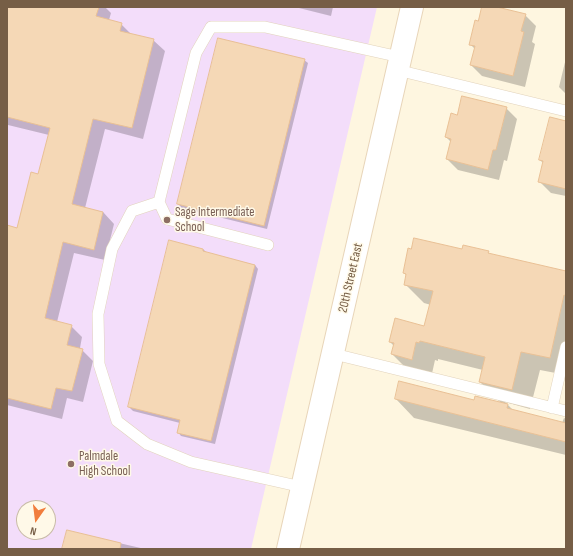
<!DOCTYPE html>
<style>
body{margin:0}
#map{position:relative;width:573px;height:556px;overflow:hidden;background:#fef6e0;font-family:"Sofia Sans Condensed",sans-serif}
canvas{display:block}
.frame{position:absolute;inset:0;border:8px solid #765e46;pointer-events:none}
.north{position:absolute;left:16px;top:500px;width:40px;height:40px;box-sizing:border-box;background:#fff9e8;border:1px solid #c8bba7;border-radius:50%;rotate:194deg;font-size:11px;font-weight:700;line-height:16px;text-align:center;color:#765e46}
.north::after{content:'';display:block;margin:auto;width:14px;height:18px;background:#f17d3c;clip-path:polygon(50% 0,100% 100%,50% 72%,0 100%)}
</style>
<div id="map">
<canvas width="573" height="556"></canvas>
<div class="frame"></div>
<div class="north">N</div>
</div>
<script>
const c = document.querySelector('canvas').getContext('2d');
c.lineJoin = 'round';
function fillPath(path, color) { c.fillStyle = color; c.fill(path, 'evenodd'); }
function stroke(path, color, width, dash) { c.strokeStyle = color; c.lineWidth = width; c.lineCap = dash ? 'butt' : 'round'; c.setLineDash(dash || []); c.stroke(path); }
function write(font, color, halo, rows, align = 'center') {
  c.font = font + ' "Sofia Sans Condensed",sans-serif'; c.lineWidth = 3; c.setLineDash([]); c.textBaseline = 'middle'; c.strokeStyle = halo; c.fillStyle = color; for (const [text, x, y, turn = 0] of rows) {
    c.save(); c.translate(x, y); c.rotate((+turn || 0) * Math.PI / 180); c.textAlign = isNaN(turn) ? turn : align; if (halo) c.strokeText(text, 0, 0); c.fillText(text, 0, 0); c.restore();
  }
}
fillPath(new Path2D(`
 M7 7H377L251 549H7ZM24 508H48V532H24Z`), '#f3ddfa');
fillPath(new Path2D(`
 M7 7H105L111 13 109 20 121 24 132 35 153 40 165 51 143 139 105 129 85 208 103 212 114 224 105 260 74 253 57 322 71 326 82 337 80 348 93 361 83 402 67 398 62 419 7 405V226L17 229 39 175 49 135 8 125 7 130Z
 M295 7H333L331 16Z
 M483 7H493L525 15 536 26 532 42 535 44 525 87 482 76 471 65 475 49 470 44 479 23Z
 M566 58V94L559 87Z
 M304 60 308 63 267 229 182 208 178 204Z
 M506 108 517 119 507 161 504 160 499 180 458 170 447 159 451 142 446 137 458 116Z
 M566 122V196L551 193 539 181 544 164 540 160Z
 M203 249 207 253 255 265 258 269 215 444 181 436 178 432 180 423 133 411 129 407Z
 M463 250 488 252 491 255 566 272V375L540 370 530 409 505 402 514 411 562 423 564 418 566 419V455L414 418 396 399 501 403 480 382 483 370 438 359V361L435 360 431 378 411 373 392 354 394 346 390 342 425 327 431 305 424 303 405 284 407 276 404 273Z
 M67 531 145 549H63Z`), '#0003');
const building = new Path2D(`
 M7 7H99L96 16 122 23 120 31 154 39 132 128 93 119 72 204 103 212 94 250 63 242 45 318 72 325 67 345 83 349 72 391 56 388 51 409 7 398V225L17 228 31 172 38 174 50 128 7 117Z
 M482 7H497L526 14 521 31 524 32 513 76 470 65 475 46 469 45 475 20 478 21Z
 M218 38 305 59 264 226 177 204Z
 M462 96 507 107 496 150H493L488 170 446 159 451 139 445 137 451 113 457 115Z
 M550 117 566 121V189L538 182 543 161 539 160Z
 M414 238 462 249 463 245 489 251 488 253 566 271V296L564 295 550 358 521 352 512 390 479 382 485 357 420 341 419 343 416 342 412 360 391 354 394 343 389 342 395 318 424 326 433 291 404 285 406 274 403 273 408 248 411 249Z
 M169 240 203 249V251L255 265 211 441 177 433 180 420 128 407Z
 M399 381 474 400 475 396 508 404 507 408 566 423V442L395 399Z
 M67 530 121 543 120 549H62Z`);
fillPath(building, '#f5d8b6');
stroke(building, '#e9c095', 1);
const lane = new Path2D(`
 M397 70 566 111
 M159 202 132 211 112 249 98 314 99 364 117 421 147 444 191 462 302 487
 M268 245 167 219 159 202 196 53 211 27H265L400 57
 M334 354 566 411
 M552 408 566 347`);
const secondary = new Path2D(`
 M288 549 412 7`);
stroke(lane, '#e2d3bc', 12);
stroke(secondary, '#e8d5b9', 24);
stroke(lane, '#fff', 11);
stroke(secondary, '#fff', 22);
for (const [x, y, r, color] of [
 [167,220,4,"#8d6e63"],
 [71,464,4,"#8d6e63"]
]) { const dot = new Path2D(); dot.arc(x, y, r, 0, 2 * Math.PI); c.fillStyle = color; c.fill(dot); stroke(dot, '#fff9e8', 1.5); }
write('13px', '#785e54', '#fff9e8', [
 ["Sage Intermediate",175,213],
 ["School",175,228],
 ["Palmdale",79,457],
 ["High School",79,472]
], 'left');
write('13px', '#765e46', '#fff9e8', [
 ["20th Street East",351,278,-77]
]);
</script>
